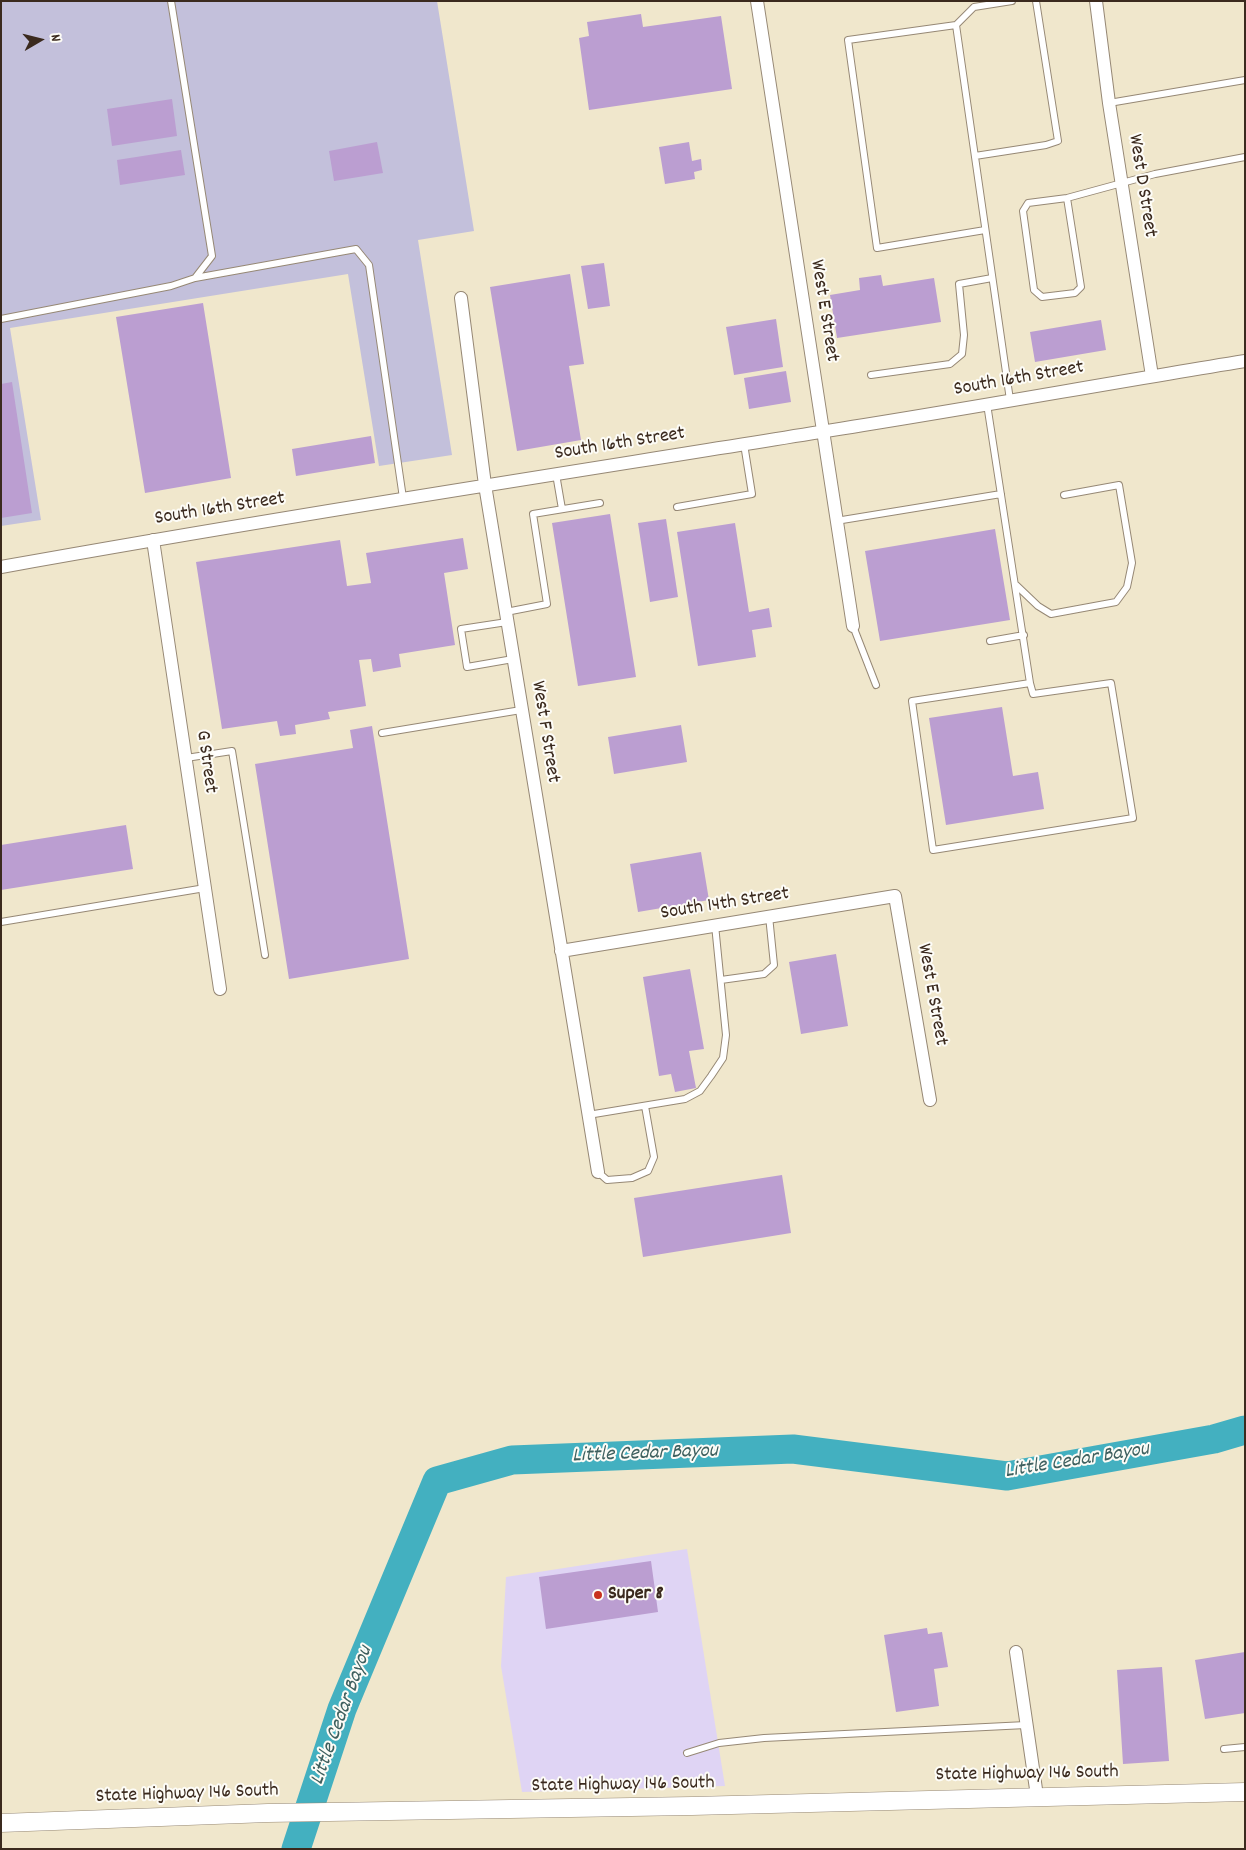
<!DOCTYPE html>
<style>
body{margin:0}
#map{position:relative;width:1246px;height:1850px;overflow:hidden;background:#f0e7cc;font-family:Dekko,sans-serif}
canvas{display:block}
.frame{position:absolute;inset:0;border:2px solid #3b2a1e;pointer-events:none}
.north{position:absolute;left:15px;top:15px;width:50px;height:50px;-webkit-text-stroke:4px #fdfcf7;paint-order:stroke;rotate:82deg;font-size:14px;font-weight:700;line-height:20px;text-align:center;color:#3b2a1e}
.north::after{content:'';display:block;margin:auto;width:18px;height:22px;background:#3b2a1e;clip-path:polygon(50% 0,100% 100%,50% 72%,0 100%)}
</style>
<div id="map">
<canvas width="1246" height="1850"></canvas>
<div class="frame"></div>
<div class="north">N</div>
</div>
<script>
const c = document.querySelector('canvas').getContext('2d');
c.lineJoin = 'round';
function fillPath(path, color) { c.fillStyle = color; c.fill(path, 'evenodd'); }
function stroke(path, color, width, dash) { c.strokeStyle = color; c.lineWidth = width; c.lineCap = dash ? 'butt' : 'round'; c.setLineDash(dash || []); c.stroke(path); }
function write(font, color, halo, rows, align = 'center') {
  c.font = font + ' Dekko,sans-serif'; c.lineWidth = 4; c.setLineDash([]); c.textBaseline = 'middle'; c.strokeStyle = halo; c.fillStyle = color; for (const [text, x, y, turn = 0] of rows) {
    c.save(); c.translate(x, y); c.rotate((+turn || 0) * Math.PI / 180); c.textAlign = isNaN(turn) ? turn : align; if (halo) c.strokeText(text, 0, 0); c.fillText(text, 0, 0); c.restore();
  }
}
fillPath(new Path2D(`
 M687 1549 725 1786 522 1792 501 1666 506 1577Z`), '#dfd4f4');
fillPath(new Path2D(`
 M1 1H437L474 231 418 240 452 455 379 466 348 274 10 328 41 520 1 526Z`), '#c3c0db');
stroke(new Path2D(`
 M296 1849 342 1709 437 1481 512 1460 793 1449 1007 1476 1214 1439 1245 1430`), '#43b0c0', 29);
fillPath(new Path2D(`
 M641 14 643 27 721 16 732 89 589 110 579 38 589 36 587 22Z
 M172 99 177 136 112 146 107 109Z
 M377 142 383 173 334 181 329 151Z
 M689 142 692 161 701 159 702 170 694 172 695 179 665 184 659 147Z
 M181 150 185 175 120 185 117 160Z
 M604 263 610 306 588 309 581 266Z
 M570 274 584 364 569 366 581 440 517 451 490 287Z
 M881 275 883 286 934 278 941 322 837 338 830 295 860 290 859 278Z
 M203 303 231 478 145 493 116 317Z
 M776 319 783 367 734 375 726 327Z
 M1101 320 1106 350 1035 362 1030 332Z
 M786 371 791 402 749 409 744 378Z
 M12 382 32 513 1 518V384Z
 M371 436 375 463 296 476 292 449Z
 M610 514 636 677 578 686 552 523Z
 M666 519 678 597 650 602 638 523Z
 M735 523 749 612 769 608 772 627 752 630 756 657 698 666 677 532Z
 M995 529 1010 620 880 641 865 551Z
 M463 538 468 569 444 573 455 645 399 654 401 667 373 672 371 659 359 660 366 706 328 712 330 719 295 725 296 734 280 736 277 721 222 729 196 562 340 540 347 586 371 583 366 553Z
 M1002 707 1013 776 1038 772 1044 809 946 825 929 718Z
 M681 725 687 762 614 774 608 737Z
 M372 726 409 959 289 979 255 764 353 748 350 730Z
 M126 825 133 869 1 890V845Z
 M701 852 709 900 638 912 630 864Z
 M836 954 848 1026 801 1034 789 962Z
 M690 969 704 1049 689 1051 696 1088 675 1092 671 1074 659 1076 643 977Z
 M782 1175 791 1233 643 1257 634 1198Z
 M651 1561 658 1612 546 1629 539 1577Z
 M927 1628 928 1634 942 1632 948 1667 934 1669 939 1706 896 1712 884 1635Z
 M1245 1652V1713L1205 1719 1195 1660Z
 M1162 1667 1169 1761 1123 1764 1117 1670Z`), '#bb9ed1');
const service = new Path2D(`
 M956 25 848 40 877 248 985 230
 M1109 103 1245 80
 M975 156 1046 145 1058 141 1036 1
 M1067 198 1081 287 1075 293 1042 297 1034 290 1023 211 1028 203 1067 198 1155 174 1245 157
 M195 278 356 249 369 265 403 498
 M1 319 171 286 195 278 212 256 171 1
 M871 375 950 364 962 354 964 335 959 284 992 278
 M1010 400 956 25 974 7 1012 1
 M987 404 1030 683 912 701 933 850 1133 818 1111 683 1033 694 1030 683
 M556 474 562 509
 M677 507 752 494 744 444
 M836 521 1001 494
 M1016 585 1038 606 1051 614 1116 602 1127 587 1132 563 1119 485 1064 495
 M506 612 547 604 533 514 600 503
 M507 622 461 629 467 667 513 659
 M853 626 876 685
 M990 641 1024 635
 M382 733 521 710
 M186 758 232 751 265 955
 M1 922 205 888
 M721 980 764 974 774 965 769 916
 M588 1115 685 1099 700 1091 711 1076 723 1058 726 1035 715 925
 M598 1172 607 1180 632 1178 648 1171 654 1157 645 1106
 M1224 1749 1245 1747
 M687 1753 719 1743 764 1738 1026 1725`);
const minor = new Path2D(`
 M757 1 853 626
 M1096 1 1109 103 1152 376
 M461 298 485 485 598 1172
 M153 540 220 989
 M1 567C273 518 547 476 820 432 962 410 1103 384 1245 361
 M561 951 895 896 930 1100
 M1016 1652 1037 1796`);
const secondary = new Path2D(`
 M1 1823 268 1813 692 1806 1245 1792`);
stroke(service, '#968875', 8);
stroke(minor, '#968875', 14);
stroke(secondary, '#968875', 19);
stroke(service, '#fff', 6);
stroke(minor, '#fff', 12);
stroke(secondary, '#fff', 18);
for (const [x, y, r, color] of [
 [598,1595,5,"#c8321e"]
]) { const dot = new Path2D(); dot.arc(x, y, r, 0, 2 * Math.PI); c.fillStyle = color; c.fill(dot); stroke(dot, '#fdfcf7', 2); }
write('20px', '#3b2a1e', '#fdfcf7', [
 ["West D Street",1141,186,81],
 ["West E Street",823,311,81],
 ["South 16th Street",1019,380,-10],
 ["South 16th Street",620,445,-9],
 ["South 16th Street",220,510,-9],
 ["West F Street",544,732,81],
 ["G Street",205,762,82],
 ["South 14th Street",725,905,-9],
 ["West E Street",931,995,80],
 ["State Highway 146 South",1027,1775,-1],
 ["State Highway 146 South",623,1786,-1],
 ["State Highway 146 South",187,1795,-2]
]);
write('bold 20px', '#3b2a1e', '#fdfcf7', [
 ["Super 8",608,1595]
], 'left');
write('italic 21px', '#3e605f', '#fdfcf7', [
 ["Little Cedar Bayou",645,1455,-2],
 ["Little Cedar Bayou",1077,1462,-9],
 ["Little Cedar Bayou",343,1716,-70]
]);
</script>
